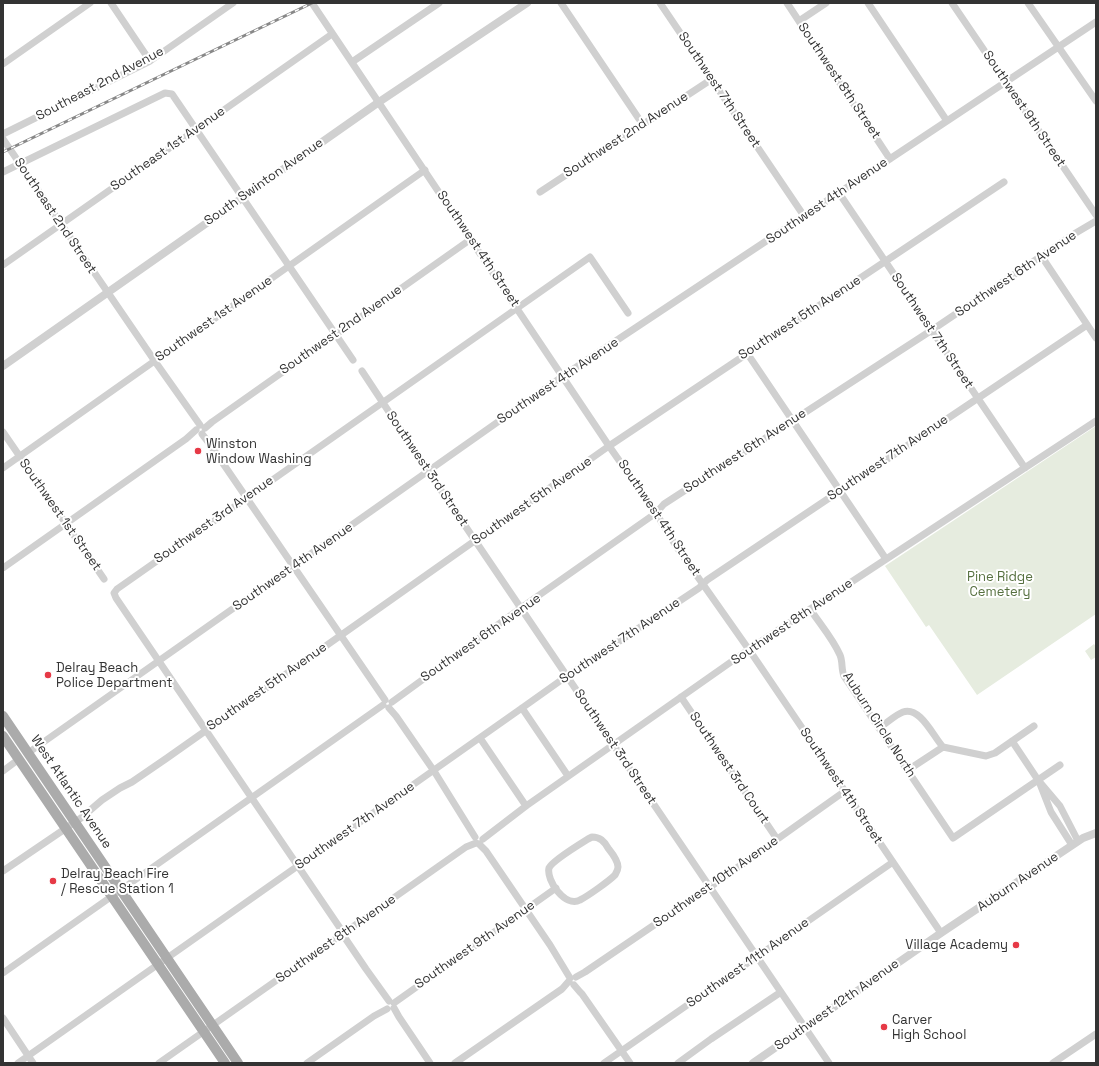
<!DOCTYPE html>
<style>
body{margin:0}
#map{position:relative;width:1099px;height:1066px;overflow:hidden;background:#fff;font-family:"Space Grotesk",sans-serif}
canvas{display:block}
.frame{position:absolute;inset:0;border:4px solid #333;pointer-events:none}
</style>
<div id="map">
<canvas width="1099" height="1066"></canvas>
<div class="frame"></div>
</div>
<script>
const c = document.querySelector('canvas').getContext('2d');
c.lineJoin = 'round';
function fillPath(path, color) { c.fillStyle = color; c.fill(path, 'evenodd'); }
function stroke(path, color, width, dash) { c.strokeStyle = color; c.lineWidth = width; c.lineCap = dash ? 'butt' : 'round'; c.setLineDash(dash || []); c.stroke(path); }
function write(font, color, halo, rows, align = 'center') {
  c.font = font + ' "Space Grotesk",sans-serif'; c.lineWidth = 4; c.setLineDash([]); c.textBaseline = 'middle'; c.strokeStyle = halo; c.fillStyle = color; for (const [text, x, y, turn = 0] of rows) {
    c.save(); c.translate(x, y); c.rotate((+turn || 0) * Math.PI / 180); c.textAlign = isNaN(turn) ? turn : align; if (halo) c.strokeText(text, 0, 0); c.fillText(text, 0, 0); c.restore();
  }
}
fillPath(new Path2D(`
 M1096 426V614L977 695 929 625 926 627 885 566Z
 M1094 644 1096 647V657L1091 660 1085 651Z`), '#e6ecdf');
stroke(new Path2D(`
 M111 3 150 61
 M312 3 609 446 656 513 676 546 752 654 941 933
 M561 3 639 119
 M660 3 804 216
 M787 3 890 159
 M868 3 947 121
 M952 3 1096 215
 M1028 3 1096 101
 M799 21 826 3
 M352 62 439 3
 M3 64 90 3
 M3 134 150 61 233 3
 M3 139 154 360 200 425
 M3 172 165 93 172 94 353 360
 M540 192 712 79
 M839 193 1025 468
 M1042 257 1096 338
 M3 265 332 34
 M747 353 886 559
 M362 371 428 471 829 1063
 M205 428 212 422 471 239
 M3 432 104 579
 M202 434 209 443 385 700
 M3 468 425 170
 M3 568 186 439 196 430
 M810 609C820 624 833 639 840 655 843 662 841 669 844 676L953 838 1060 765
 M681 697 777 839
 M392 702 518 610 656 513 664 504 932 330 1074 234 1096 221
 M389 708 396 716 434 771 475 837
 M522 708 568 776
 M879 728C887 723 895 715 903 712 920 706 933 736 943 747L986 756 995 753 1034 726
 M480 738 526 806
 M1012 741 1038 780 1060 806 1078 841
 M28 753 563 376 1096 22
 M908 770 943 747
 M3 771 19 759
 M1040 784 1051 812 1072 845
 M592 837C600 837 604 841 608 848 612 853 618 860 618 867 618 870 616 873 615 875 609 881 588 896 580 900 565 908 546 880 549 868 552 861 580 844 588 839Z
 M483 839 526 806 748 650 1096 421
 M479 844 486 851 550 945 570 978
 M3 871 81 818 102 800 120 788 132 782 167 758 609 446 1004 182
 M3 973 383 705
 M576 977 585 972 710 887 845 791
 M574 985 580 992 582 994 630 1063
 M389 1001 366 969 343 935 340 928 116 598 114 593 117 589 590 257 628 313
 M394 1003 556 888
 M394 1008 399 1017 430 1063
 M3 1018 33 1063
 M18 1063 522 708 567 676 699 588 707 580 1087 325
 M159 1063 466 847 476 843
 M307 1063 374 1016 387 1009
 M455 1063 562 989 569 981
 M604 1063 893 862
 M678 1063 711 1039 781 992
 M1053 1063 1096 1034`), '#d0d0d0', 7);
stroke(new Path2D(`
 M3 366 379 102 527 3
 M753 1063 941 933 1083 838 1096 833`), '#d0d0d0', 8);
stroke(new Path2D(`
 M3 716 238 1063
 M3 736 225 1063`), '#ababab', 10);
const rail = new Path2D(`
 M3 152 312 3`);
stroke(rail, '#888', 3);
stroke(rail, '#fff', 1.5, [4.5]);
for (const [x, y, r, color] of [
 [198,451,4,"#e63946"],
 [48,675,4,"#e63946"],
 [53,881,4,"#e63946"],
 [1016,945,4,"#e63946"],
 [884,1027,4,"#e63946"]
]) { const dot = new Path2D(); dot.arc(x, y, r, 0, 2 * Math.PI); c.fillStyle = color; c.fill(dot); stroke(dot, '#fff', 1.5); }
write('13px', '#333', '#fff', [
 ["Southwest 8th Street",839,81,56],
 ["Southeast 2nd Avenue",100,84,-28],
 ["Southwest 7th Street",719,90,56],
 ["Southwest 9th Street",1024,109,56],
 ["Southwest 2nd Avenue",626,135,-33],
 ["Southeast 1st Avenue",168,149,-35],
 ["South Swinton Avenue",264,182,-35],
 ["Southwest 4th Avenue",827,201,-34],
 ["Southeast 2nd Street",55,216,56],
 ["Southwest 4th Street",478,249,56],
 ["Southwest 6th Avenue",1016,274,-34],
 ["Southwest 5th Avenue",800,318,-33],
 ["Southwest 1st Avenue",214,319,-35],
 ["Southwest 2nd Avenue",341,330,-35],
 ["Southwest 7th Street",932,331,56],
 ["Southwest 4th Avenue",558,381,-34],
 ["Southwest 6th Avenue",745,451,-33],
 ["Southwest 7th Avenue",888,458,-34],
 ["Southwest 3rd Street",427,469,56],
 ["Southwest 5th Avenue",532,501,-35],
 ["Southwest 1st Street",60,515,55],
 ["Southwest 4th Street",659,518,56],
 ["Southwest 3rd Avenue",214,520,-35],
 ["Southwest 4th Avenue",293,567,-35],
 ["Southwest 8th Avenue",792,622,-34],
 ["Southwest 6th Avenue",481,638,-35],
 ["Southwest 7th Avenue",620,641,-34],
 ["Southwest 5th Avenue",267,687,-35],
 ["Auburn Circle North",879,725,57],
 ["Southwest 3rd Street",615,747,56],
 ["Southwest 3rd Court",729,768,56],
 ["Southwest 4th Street",841,786,56],
 ["West Atlantic Avenue",71,792,56],
 ["Southwest 7th Avenue",355,826,-35],
 ["Southwest 10th Avenue",716,882,-35],
 ["Auburn Avenue",1018,882,-34],
 ["Southwest 8th Avenue",336,939,-35],
 ["Southwest 9th Avenue",475,945,-35],
 ["Southwest 11th Avenue",748,963,-35],
 ["Southwest 12th Avenue",837,1005,-35]
]);
write('13px', '#333', '#fff', [
 ["Winston",206,444],
 ["Window Washing",206,459],
 ["Delray Beach",56,668],
 ["Police Department",56,683],
 ["Delray Beach Fire",61,874],
 ["/ Rescue Station 1",61,889],
 ["Village Academy",1008,945,"right"],
 ["Carver",892,1020],
 ["High School",892,1035]
], 'left');
write('13px', '#56703f', '#fff', [
 ["Pine Ridge",1000,577],
 ["Cemetery",1000,592]
]);
</script>
